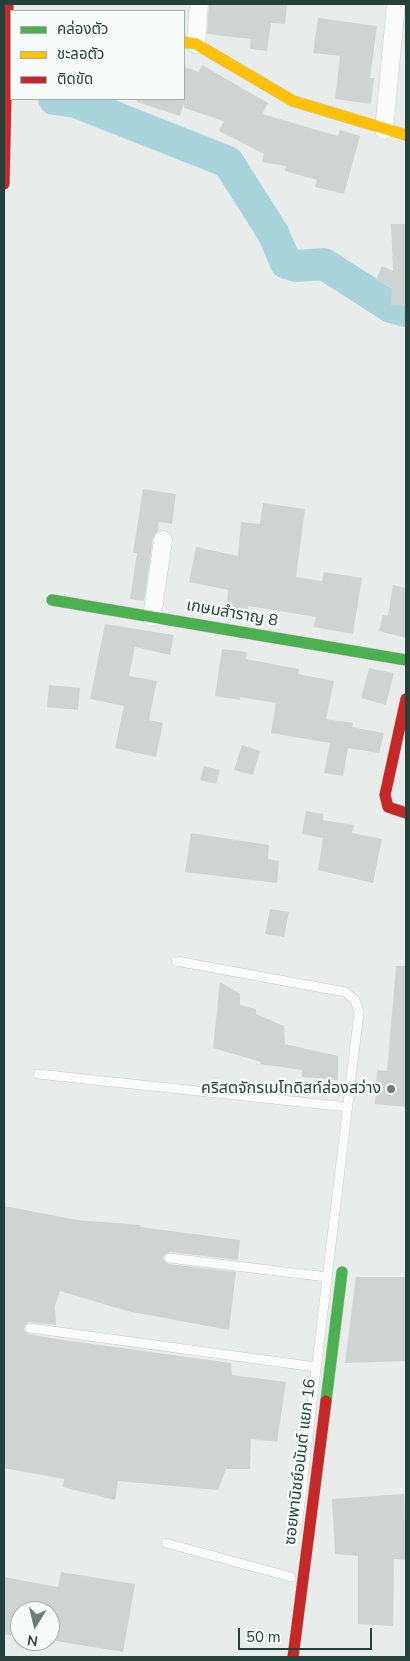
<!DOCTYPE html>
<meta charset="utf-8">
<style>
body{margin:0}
#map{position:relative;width:410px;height:1661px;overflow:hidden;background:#e8edeb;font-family:"Nunito Sans","Noto Sans Thai",sans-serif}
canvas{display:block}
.frame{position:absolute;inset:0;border:5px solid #24423a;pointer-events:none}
.legend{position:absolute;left:10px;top:10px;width:175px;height:90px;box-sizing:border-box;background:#f7fbf9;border:1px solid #a3b1ad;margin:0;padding:6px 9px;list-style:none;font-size:15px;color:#24423a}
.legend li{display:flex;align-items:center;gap:10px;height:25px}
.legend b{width:25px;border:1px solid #a3b1ad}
.north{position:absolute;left:10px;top:1601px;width:50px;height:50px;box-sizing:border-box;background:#f7fbf9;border:1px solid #a3b1ad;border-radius:50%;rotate:189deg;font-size:14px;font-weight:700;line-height:20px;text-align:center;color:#24423a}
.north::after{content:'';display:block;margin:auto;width:18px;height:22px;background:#697e78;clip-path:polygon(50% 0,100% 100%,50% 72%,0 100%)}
.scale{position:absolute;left:238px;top:1628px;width:134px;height:22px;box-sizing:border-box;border:2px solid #24423a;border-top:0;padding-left:6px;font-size:15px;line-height:18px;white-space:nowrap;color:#24423a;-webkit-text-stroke:4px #f7fbf9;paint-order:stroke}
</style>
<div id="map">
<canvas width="410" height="1661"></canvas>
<div class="frame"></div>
<ul class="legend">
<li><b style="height:6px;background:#4caf50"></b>คล่องตัว</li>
<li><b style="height:6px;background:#ffc107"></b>ชะลอตัว</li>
<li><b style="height:6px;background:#c62828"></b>ติดขัด</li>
</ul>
<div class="north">N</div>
<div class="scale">50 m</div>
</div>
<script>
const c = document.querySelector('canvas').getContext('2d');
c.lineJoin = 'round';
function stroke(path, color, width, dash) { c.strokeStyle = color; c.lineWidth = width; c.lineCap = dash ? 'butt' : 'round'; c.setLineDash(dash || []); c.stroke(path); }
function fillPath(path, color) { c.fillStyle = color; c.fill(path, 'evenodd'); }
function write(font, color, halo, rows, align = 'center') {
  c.font = font + ' "Nunito Sans","Noto Sans Thai",sans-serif'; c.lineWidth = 5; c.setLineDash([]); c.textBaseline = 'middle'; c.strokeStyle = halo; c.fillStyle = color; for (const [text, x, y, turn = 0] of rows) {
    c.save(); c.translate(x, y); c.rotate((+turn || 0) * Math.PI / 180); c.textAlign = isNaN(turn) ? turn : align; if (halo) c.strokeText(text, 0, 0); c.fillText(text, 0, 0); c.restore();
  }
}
stroke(new Path2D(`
 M54 99 76 102 228 162 273 233 286 263 297 266 324 264 391 307 406 311`), '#a9d4db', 32);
fillPath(new Path2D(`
 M209 4 287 5 285 24 271 23 267 51 250 49 251 39 207 34Z
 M318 18 377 26 370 78H374L371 104 335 99 340 56 313 53Z
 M202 65 268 103 262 114 338 136 340 130 360 136 344 194 315 187 317 180 285 171 286 166 262 162 264 154 219 131 224 121 184 108V103L180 116 137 102V99H184V67L199 72Z
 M391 224H406V306L391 305 392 288 376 280 382 266 393 271Z
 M143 489 176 494 172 524 159 522 158 531 153 538 144 601 130 599 137 553H133Z
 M263 503 305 509 296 577 322 581 324 572 362 578 353 634 314 627 316 617 248 606 247 618 226 615 228 590 189 582 196 547 238 556 241 522 260 524Z
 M393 585 406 588V638L379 631 383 615 388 616Z
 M105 624 174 635 170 655 135 647 129 676 157 681 149 720 163 723 156 757 115 748 124 706 90 699Z
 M222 649 247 652 246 659 299 669 298 674 334 681 326 719 353 723 352 727 384 733 379 753 348 748 343 776 324 773 330 743 271 733 276 703 240 697V700L215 696Z
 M369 668 394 673 386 705 361 698Z
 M49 685 80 688 78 710 47 707Z
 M242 745 260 751 253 775 234 770Z
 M204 766 220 770 216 784 200 780Z
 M306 811 323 814V820L354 825 352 833 382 839 373 883 318 870 323 838 302 834Z
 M191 833 269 845 268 859 279 861 277 883 185 872Z
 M270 909 289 912 284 937 265 934Z
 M396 966H406V1107L375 1104 377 1070 387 1071Z
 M220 982 240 994V1005L256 1009V1014L284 1026 285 1044 338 1056V1080L302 1077V1070L260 1064 261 1062 213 1048Z
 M4 1206 77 1220 140 1225V1227L240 1240 238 1260 170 1252 163 1257 164 1261 168 1264 236 1272 229 1330 127 1311 60 1291 55 1306 56 1325 28 1322 25 1325 24 1330 29 1334 56 1339 231 1363 232 1375 286 1382 277 1442 251 1439 250 1469H226L218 1490 118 1481 115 1500 63 1487 64 1479 4 1468Z
 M356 1277H406V1361L345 1363Z
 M404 1494 406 1560 394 1559 393 1626 358 1624V1556L335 1554 332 1499Z
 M61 1572 135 1584 123 1652 50 1640 53 1611H20V1637L4 1634V1577L58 1587Z`), '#cfd4d2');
const lane = new Path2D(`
 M176 961 345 992 355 1000 359 1012 297 1528
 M38 1074 348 1107
 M169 1258 327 1277
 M30 1328 316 1367
 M166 1543 291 1577`);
const street = new Path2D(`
 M196 44 199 4
 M384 130 396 4
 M152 617 163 540`);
const fast = new Path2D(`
 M52 600 406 660
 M326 1401 342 1272`);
const slow = new Path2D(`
 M184 42 196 44 293 101 406 135`);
const jam = new Path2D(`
 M4 184 8 4
 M406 699 385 795 388 807 406 813
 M293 1657 326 1401`);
stroke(lane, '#c5cac8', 10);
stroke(street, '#c5cac8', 19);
stroke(fast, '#c3cbc8', 12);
stroke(slow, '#c3cbc8', 12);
stroke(jam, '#c3cbc8', 12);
stroke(lane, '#fcfcfc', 9);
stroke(street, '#fcfcfc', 18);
stroke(fast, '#4caf50', 11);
stroke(slow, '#ffc107', 11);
stroke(jam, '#c62828', 11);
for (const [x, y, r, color] of [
 [391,1089,5,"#697e78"]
]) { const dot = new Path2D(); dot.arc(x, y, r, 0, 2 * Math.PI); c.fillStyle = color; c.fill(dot); stroke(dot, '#f7fbf9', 2); }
write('16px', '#24423a', '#f7fbf9', [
 ["เกษมสำราญ 8",232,614,10],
 ["ซอยพานิชย์อนันต์ แยก 16",301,1462,-83]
]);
write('16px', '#24423a', '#f7fbf9', [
 ["คริสตจักรเมโทดิสท์ส่องสว่าง",381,1089]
], 'right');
</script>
